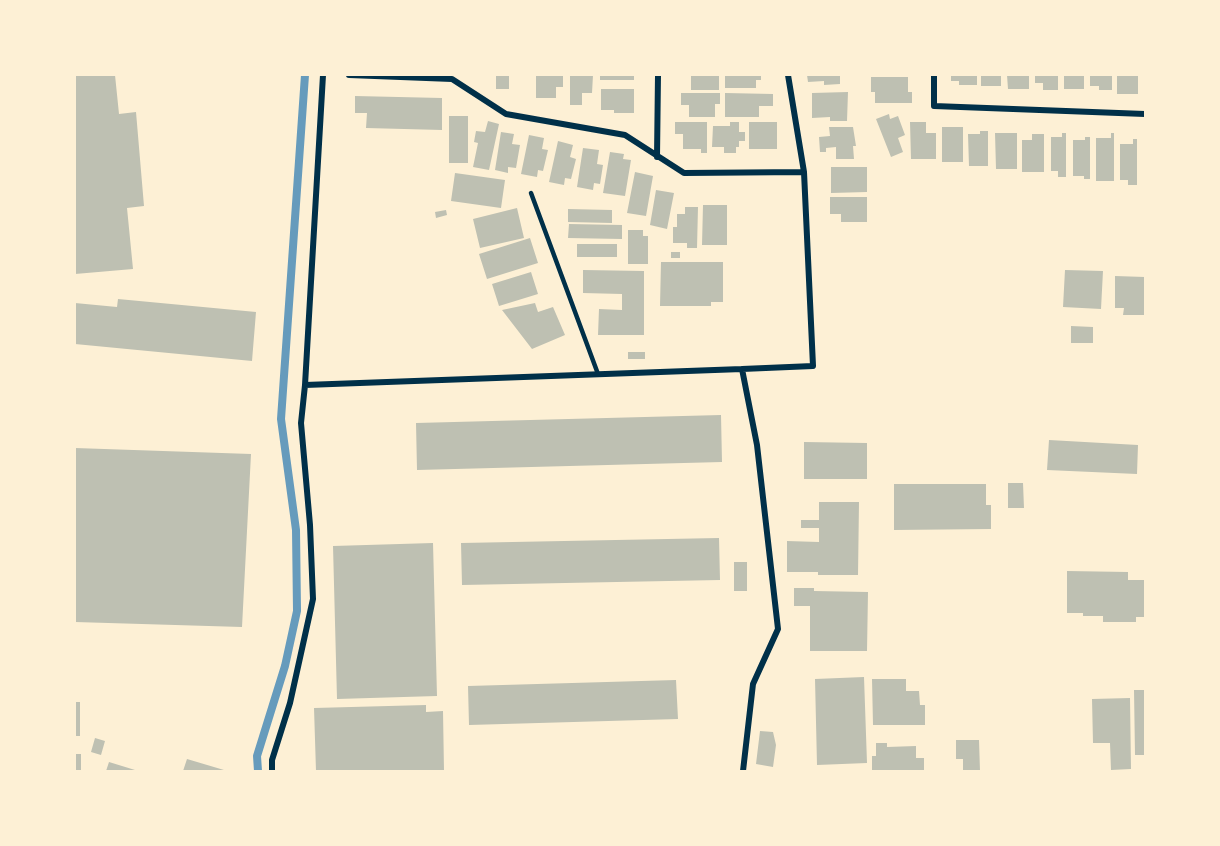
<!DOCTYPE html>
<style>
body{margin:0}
#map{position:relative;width:1220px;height:846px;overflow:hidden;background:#fdf0d5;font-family:Barlow,sans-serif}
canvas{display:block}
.frame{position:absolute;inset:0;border:76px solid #fdf0d5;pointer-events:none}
</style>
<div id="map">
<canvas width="1220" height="846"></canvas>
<div class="frame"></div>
</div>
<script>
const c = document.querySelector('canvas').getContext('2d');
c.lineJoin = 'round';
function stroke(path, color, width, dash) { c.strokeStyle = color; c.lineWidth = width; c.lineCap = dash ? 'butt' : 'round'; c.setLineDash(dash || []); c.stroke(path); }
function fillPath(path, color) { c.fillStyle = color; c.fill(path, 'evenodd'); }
stroke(new Path2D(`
 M258 771 257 756 285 666 297 611 296 530 281 419 305 75`), '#669bbc', 8);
fillPath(new Path2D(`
 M75 75H115L119 114 136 112 144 206 127 208 133 269 75 274Z
 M496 75H509V89H496Z
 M536 75H563V87H556V98H536Z
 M570 75H593L592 93H582V105H570Z
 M600 75H634V80H600Z
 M691 75H719V90H691Z
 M725 75H761V80H756V88H725Z
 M807 75H840V84L824 85V81L808 82Z
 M951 75H977V85H959V81H951Z
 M981 75H1001V86H981Z
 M1007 75H1029V89H1008Z
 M1035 75H1058V90H1043V83H1035Z
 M1064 75H1084V89H1064Z
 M1090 75H1112V90H1099V86H1090Z
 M1117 75H1138V94H1117Z
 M871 77H908V92H912V103H875V92H871Z
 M601 89H634V113H614V110H601Z
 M848 92 847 121H830V117L812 118V93Z
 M681 93H720V104H715V117H689V105H681Z
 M725 93 773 94V106H759V117H725Z
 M355 96 442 98V130L366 128 367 113H355Z
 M889 114 890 119 898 116 905 135 898 138 903 152 891 157 876 119Z
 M449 116H468V163H449Z
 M488 121 499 124 489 170 473 167 478 143 474 142 476 131 485 132Z
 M675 122H707V153H701V149H683V134H675Z
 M730 122H739V132H745V141H739V147H736V153H724V147H712L713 126H730Z
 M749 122H777V149H749Z
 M910 122H926V133H936V159H911Z
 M829 127H853L856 146H853L854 159H836V147L826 148V152H820L819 137 830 136Z
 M942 127H963V162H942Z
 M980 131H988V166H969L968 134H980Z
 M501 132 514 134 512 144 520 145 516 168 508 167V173L495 170Z
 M995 133H1017V169H996Z
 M1062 133H1066V177H1058V171H1051V137H1062Z
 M1111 133H1114V181H1096V138H1111Z
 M1032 134H1044V172H1022V140H1032Z
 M529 135 544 138 542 149 548 150 543 171 538 170 537 177 521 174Z
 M1085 137H1090V179H1084V176H1073V140H1085Z
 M1133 139H1137V185H1128V180H1120V144H1133Z
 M558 141 573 145 570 157 576 159 571 179 565 178 564 185 549 182Z
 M583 148 599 150 597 164 603 165 600 184 594 183 593 190 577 187Z
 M610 152 624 154 623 159 631 160 625 196 603 193Z
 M831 167H867V192L831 193Z
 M635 172 653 176 646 216 627 213Z
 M455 173 505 180 501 208 451 201Z
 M656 190 674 193 667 229 650 225Z
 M830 197H867V222H841V214H830Z
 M703 205H727V245H702Z
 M685 207H698L697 248H687V243H673V227H677V214H685Z
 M517 208 524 238 480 248 473 219Z
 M568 209 612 210V223L568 222Z
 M446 210 447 215 436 218 435 212Z
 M569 224 622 225V239L568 238Z
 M628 230H643V236H648V264H628Z
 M530 238 538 263 487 279 479 254Z
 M577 244H617V257H577Z
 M671 252H680V258H671Z
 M661 262H723V302H711V306H660Z
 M583 270 644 271V335H598L599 309 622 310V294L583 293Z
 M1065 270 1103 271 1101 309 1063 307Z
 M531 272 538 294 499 306 492 284Z
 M1115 276 1145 277V315H1123L1124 308H1115Z
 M118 299 256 312 252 361 75 344V303L117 307Z
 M535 303 538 312 553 307 565 335 532 349 502 310Z
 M1071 326 1093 327V343H1071Z
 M628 352H645V359H628Z
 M721 415 722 462 417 470 416 423Z
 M1049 440 1138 445 1137 474 1047 470Z
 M804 442 867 443V479H804Z
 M75 448 251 454 242 627 75 622Z
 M1008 483H1023L1024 508H1008Z
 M894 484H986V505H991V529L894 530Z
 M819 502H859L858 575H818V572H787V541L819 542V528H801V520H819Z
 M719 538 720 580 462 585 461 543Z
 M433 543 437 696 337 699 333 546Z
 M734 562H747V591H734Z
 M1067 571 1128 572V580H1145V617H1136V622H1103V616H1083V613H1067Z
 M794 588H814V591L868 592 867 651H810V606H794Z
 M864 677 867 763 817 765 815 679Z
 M872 679H906V691H919L920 705H925V725H873Z
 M676 680 678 719 469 725 468 686Z
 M1134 690H1145V755H1135Z
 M1130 698 1131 769 1111 770 1110 743H1093L1092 699Z
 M75 702H80V736H75Z
 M426 705V712L443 711 444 771H316L314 708Z
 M760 731 773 732 776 745 773 767 756 764Z
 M95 738 105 741 101 755 91 752Z
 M956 740H979L980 771H963V759H956Z
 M876 743H887V747L916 746V758H924V771H872V756H876Z
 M75 754H81V771H75Z
 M187 759 224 770V771H183Z
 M109 762 135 770 134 771H106Z`), '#bec0b2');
stroke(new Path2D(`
 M531 193 598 374`), '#003049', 4.5);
stroke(new Path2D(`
 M323 75 305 385 742 369 757 445 778 629 753 684 743 771
 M349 75 452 79 506 114 625 135 684 173 804 172
 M934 75V106L1145 114
 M657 157 658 75
 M742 369 813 366 804 172 788 75
 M272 771V760L290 703 313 599 310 525 301 423 305 385`), '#003049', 6);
</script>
